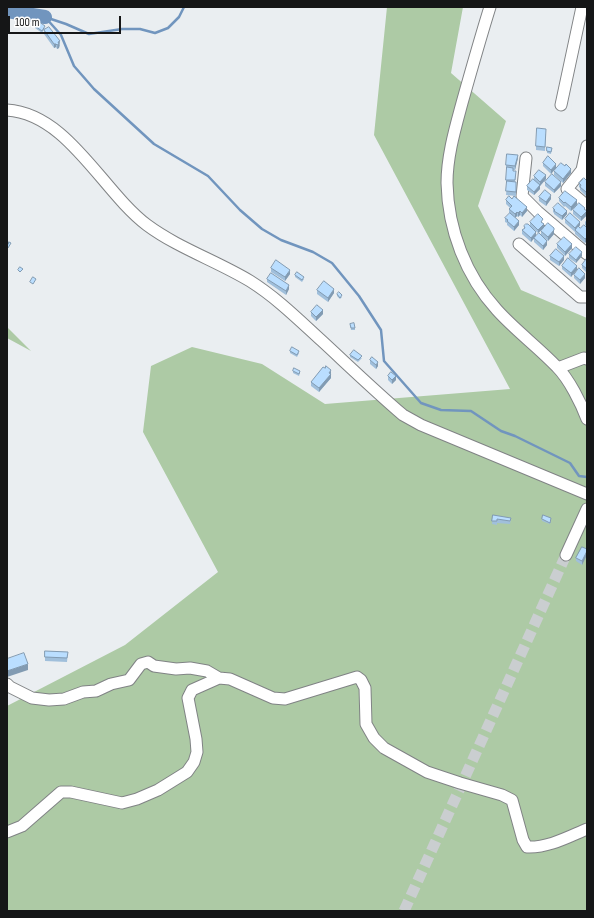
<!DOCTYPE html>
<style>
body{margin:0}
#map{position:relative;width:594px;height:918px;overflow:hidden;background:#eaeef1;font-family:"Sofia Sans Condensed",sans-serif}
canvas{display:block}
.frame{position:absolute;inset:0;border:8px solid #151617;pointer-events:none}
.scale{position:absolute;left:8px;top:16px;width:113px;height:18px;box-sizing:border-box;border:2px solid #151617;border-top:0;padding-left:5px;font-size:12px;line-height:14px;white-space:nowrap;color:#151617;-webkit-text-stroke:3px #fff;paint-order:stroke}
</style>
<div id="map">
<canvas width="594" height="918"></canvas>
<div class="frame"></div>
<div class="scale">100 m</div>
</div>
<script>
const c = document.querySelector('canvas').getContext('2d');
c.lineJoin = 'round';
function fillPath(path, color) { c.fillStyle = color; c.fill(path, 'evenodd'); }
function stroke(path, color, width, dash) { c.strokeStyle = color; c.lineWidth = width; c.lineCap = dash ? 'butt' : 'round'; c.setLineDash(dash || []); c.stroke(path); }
fillPath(new Path2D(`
 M387 7H463L451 73 506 121 478 206 521 290 587 318V911H7V706L125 645 218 572 143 432 151 366 192 347 262 364 325 404 510 389 374 135Z
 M7 327 31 351 7 338Z`), '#adcaa5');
stroke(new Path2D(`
 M45 17 61 35 74 66 94 89 154 144 208 176 240 210 262 229 281 240 313 252 332 263 359 296 381 330 384 361 421 403 441 410 471 411 501 431 515 436 570 463 579 476 587 477
 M45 17 66 24 89 34 122 29H140L155 33 168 28 179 17 184 7`), '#7195be', 2.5);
stroke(new Path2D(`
 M7 11 45 17`), '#7195be', 14);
stroke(new Path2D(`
 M404 911 566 555`), '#caced0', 11, [11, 5.5]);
const minor = new Path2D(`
 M490 7C480 39 471 71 462 103 455 129 447 156 447 183 448 230 466 276 497 310 516 331 538 347 557 367 569 379 581 403 587 419
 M561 105 582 7
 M7 110C68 114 102 191 147 225 178 248 217 261 250 281 277 298 299 320 322 341 349 366 375 391 403 415L421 425 587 494
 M526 158 522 196 538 212 587 254
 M582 170 567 189 587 206
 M587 175 582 170 587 146
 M519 244 580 297H587
 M558 368 584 358 587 359
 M566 555 587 509
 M7 684 10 687 32 698 49 700 64 699 83 692 96 691 111 684 129 680 141 664 148 662 154 666 176 669 190 668 207 671 219 678 230 679 273 698 285 699 357 677 361 680 365 688 366 724 374 738 384 748 427 772 460 783 502 795 512 800 523 840 527 847C548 848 568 837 587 829
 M7 832 22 826 61 792H71L122 803 137 799 158 790 187 772 194 762 197 752 196 739 188 698 192 690 219 678`);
stroke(minor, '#808385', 13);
stroke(minor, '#fff', 11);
fillPath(new Path2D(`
 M35 26 45 28 42 33 35 28Z
 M44 30 60 45 59 48 57 49 56 47 54 48 44 34Z
 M546 133 545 151 536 150V146Z
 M547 147 552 148 551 154 547 153Z
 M518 158 515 170H513L516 175 515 182H516V196L506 195 507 183H506V180L507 169H506V165Z
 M543 163 556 168 551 174 543 166Z
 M554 171 571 173 563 183 554 175Z
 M534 176 546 179 540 186V185V189L534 195 527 190V186L534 180Z
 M587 181 586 196 580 190V188L579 187V183Z
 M545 182 561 186 554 193 545 186Z
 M539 197 551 199 546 206 539 201Z
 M559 198 577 204 571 211 565 206 564 207 559 201Z
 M506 200 527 211 522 217 520 215 518 217 517 216 515 218 509 213V209L510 208 506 204Z
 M553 208 567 214 562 220 554 214V213L553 212Z
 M573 210H585L587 215 581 221 573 214Z
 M505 218 519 225 514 231 507 225V223L505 222Z
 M565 219 580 225 579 227 580 228H587L585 243 575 234V232L565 223Z
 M587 219V227L585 225V222Z
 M530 222 543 223 544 228 538 233 530 226Z
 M524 226 536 236 531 242 522 234V230L524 229Z
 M541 231 554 234 548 241 541 235Z
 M534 238 547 245 543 250 534 242Z
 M557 244 572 248 565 256 557 248Z
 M569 254 582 256 576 263 569 258Z
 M550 256 564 260 559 266 550 260Z
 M587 258V273L582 268V265Z
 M562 266H577L571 277 562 269Z
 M271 268 290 274 285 281 271 272Z
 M295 275 304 279 302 282 295 277Z
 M574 275 585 278 580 284 574 278Z
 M267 279 289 289 286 295 267 282Z
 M317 290 334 293 328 302 317 294Z
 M337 294 342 297 340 299 337 296Z
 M311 312 323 314 316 321 311 316Z
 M350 324 355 328V330H351Z
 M290 351 299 353 297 357 290 353Z
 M350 355 362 358 358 362 350 357Z
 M370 360 378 366 376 369 370 364Z
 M293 371 300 373 299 376 293 373Z
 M331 374V378L319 392 311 386V382Z
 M388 376 396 380 392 384 388 380Z
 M493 515 511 518 510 524 497 523V525L492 524Z
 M542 519 551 520 550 524 542 521Z
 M587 549 582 565 576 561V558Z
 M45 651 68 652 67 662 45 661Z`), '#a0bfdb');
fillPath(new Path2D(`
 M60 41 59 48 57 49 58 42Z
 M54 44H56V47L54 48Z
 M518 155V158L515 170V166Z
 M556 164V168L551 174V170Z
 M571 169V173L563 183V179Z
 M546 175V179L540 186V182Z
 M561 182V186L554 193V190Z
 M540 185V189L534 195V192Z
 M551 195V199L546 206V202Z
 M577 200V204L571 211V207Z
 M527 207V211L522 217V213Z
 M520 211V215L518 217V213Z
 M567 211V214L562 220V216Z
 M587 211V215L581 221V217Z
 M517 212V216L515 218V214Z
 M519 221V225L514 231V227Z
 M580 222V225L575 231V230V232V228Z
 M544 224V228L538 233V230Z
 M554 230V234L548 241V237Z
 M536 232V236L531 242V238Z
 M587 237V241L585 243V239Z
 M547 241V245L543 250V246Z
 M572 244V248L565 256V252Z
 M582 252V256L576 263V260Z
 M564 256V260L559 266V262Z
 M577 266V270L571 277V273Z
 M290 270V274L285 281V277Z
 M585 274V278L580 284V280Z
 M289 285V289L286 295V291Z
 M334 289V293L328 302V298Z
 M323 310V314L316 321V317Z
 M378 362V366L376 369V365Z
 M331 370V378L319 392V388Z
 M396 376V380L392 384V380Z
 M587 551V555L582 565V561Z
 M28 664V670L7 677V671Z`), '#829bb2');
const building = new Path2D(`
 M38 21 45 26 42 31 35 26Z
 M49 27 60 41 58 42 59 44 57 45 56 44H54L44 30Z
 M537 128 546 129 545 147 536 146Z
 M547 147 552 148 551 152 547 151Z
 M507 154 518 155 515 166 506 165Z
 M548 156 556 164 551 170 543 163Z
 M561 163 565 166 566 164 571 169 563 179 554 171Z
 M507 167 513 168V171H516L515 180H506Z
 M539 170 546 175 540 182 534 176Z
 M552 174 561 182 554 190 545 182Z
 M584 178 587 181V191L586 192 580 187 581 185 579 183Z
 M533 179 540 185 534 192 527 186Z
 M507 181 516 182V192L506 191Z
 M545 190 551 195 546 202 539 197Z
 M565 191 577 200 571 207 565 202 564 203 559 198Z
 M509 196 512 199 514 196 527 207 522 213 520 211 518 213 517 212 515 214 509 209 512 206 506 200Z
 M558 203 567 211 562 216 554 211 555 210 553 208Z
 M579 203 585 208 584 209 587 211 581 217 573 210Z
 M510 213 519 221 514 227 507 221 508 220 505 218Z
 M570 213 580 222 575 228 565 219Z
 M538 214 543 219 541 222 544 224 538 230 530 222Z
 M548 223 554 228V230L548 237 541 231Z
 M526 224H528L536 232 531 238 522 230 525 228 524 226Z
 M584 225 587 228V237L585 239 575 230 578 226 580 228Z
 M539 233 547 241 543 246 534 238Z
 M564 237 572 244 565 252 557 244Z
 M9 242 11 243 8 248 7 247V244H8Z
 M576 247 582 252 576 260 569 254Z
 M556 249 564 256 559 262 550 256Z
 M568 258 577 266 571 273 562 266Z
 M587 258V269L582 265Z
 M276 260 290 270 285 277 271 268Z
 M20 267 23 269 20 272 18 270Z
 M579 268 585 274 580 280 574 275Z
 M297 272 304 277 302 280 295 275Z
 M271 273 289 285 286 291 267 279Z
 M33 277 36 279 33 284 30 282Z
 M324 281 334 289 328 298 317 290Z
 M339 292 342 295 340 298 337 294Z
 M317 305 323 310 316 317 311 312Z
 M354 323 355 328H351L350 324Z
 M292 347 299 351 297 355 290 351Z
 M354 350 362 356 358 360 350 355Z
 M372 357 378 362 376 365 370 360Z
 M326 366 331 370 329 373 331 374 319 388 311 382 323 367 325 368Z
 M294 368 300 371 299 374 293 371Z
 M391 372 396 376 392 380 388 376Z
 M493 515 511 518 510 521 497 519V521H492Z
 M543 515 551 518 550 523 542 519Z
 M582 547 587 549V551L582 561 576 558Z
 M45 651 68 652 67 658 45 657Z
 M24 653 28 664 7 671V659Z`);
fillPath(building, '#badeff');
stroke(building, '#829bb2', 1);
</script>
